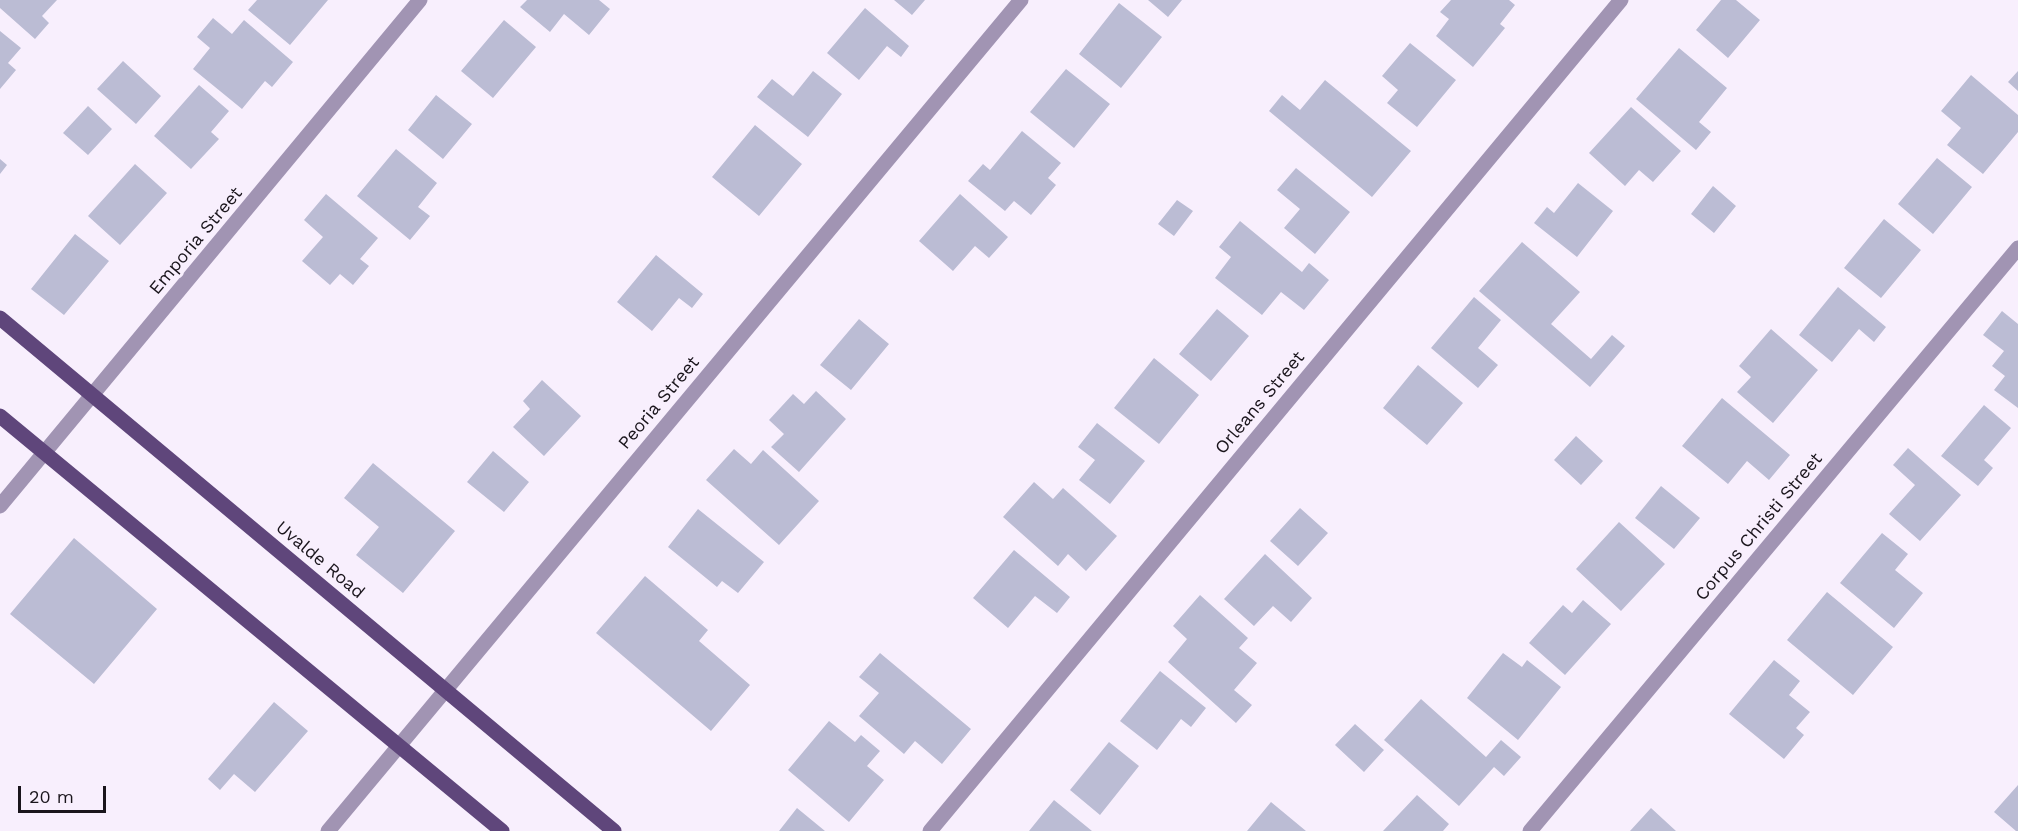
<!DOCTYPE html>
<style>
body{margin:0}
#map{position:relative;width:2018px;height:831px;overflow:hidden;background:#f8effd;font-family:"Work Sans",sans-serif}
canvas{display:block}
.scale{position:absolute;left:18px;top:786px;width:88px;height:27px;box-sizing:border-box;border:3px solid #1a151c;border-top:0;padding-left:8px;font-size:18px;line-height:21px;white-space:nowrap;color:#1a151c;-webkit-text-stroke:4px #f8effd;paint-order:stroke}
</style>
<div id="map">
<canvas width="2018" height="831"></canvas>
<div class="scale">20 m</div>
</div>
<script>
const c = document.querySelector('canvas').getContext('2d');
c.lineJoin = 'round';
function fillPath(path, color) { c.fillStyle = color; c.fill(path, 'evenodd'); }
function stroke(path, color, width, dash) { c.strokeStyle = color; c.lineWidth = width; c.lineCap = dash ? 'butt' : 'round'; c.setLineDash(dash || []); c.stroke(path); }
function write(font, color, halo, rows, align = 'center') {
  c.font = font + ' "Work Sans",sans-serif'; c.lineWidth = 6; c.setLineDash([]); c.textBaseline = 'middle'; c.strokeStyle = halo; c.fillStyle = color; for (const [text, x, y, turn = 0] of rows) {
    c.save(); c.translate(x, y); c.rotate((+turn || 0) * Math.PI / 180); c.textAlign = isNaN(turn) ? turn : align; if (halo) c.strokeText(text, 0, 0); c.fillText(text, 0, 0); c.restore();
  }
}
fillPath(new Path2D(`
 M0 0H57L42 16 49 23 35 39 0 8Z
 M257 0H328L290 45 248 10Z
 M527 0H599L610 9 589 35 564 14 550 32 520 7Z
 M894 0H925L912 15Z
 M1148 0H1182L1168 17Z
 M1451 0H1509L1515 5 1500 24 1505 28 1473 67 1436 36 1449 19 1440 12Z
 M1721 0H1736L1760 20 1728 58 1696 30Z
 M1119 3 1162 37 1121 88 1079 54Z
 M865 8 909 46 901 57 887 46 859 80 827 53Z
 M213 18 232 34 244 20 293 62 272 87 265 81 242 109 193 69 210 48 197 37Z
 M504 20 536 47 493 98 461 71Z
 M0 31 21 48 8 63 16 70 0 89Z
 M1410 43 1456 80 1417 127 1387 103 1398 90 1382 76Z
 M1679 48 1727 88 1699 122 1711 132 1696 150 1636 99Z
 M123 61 161 96 136 124 97 89Z
 M1066 69 1110 104 1074 148 1030 112Z
 M813 71 842 94 808 137 757 97 772 79 793 96Z
 M2018 71V91L2008 82Z
 M1971 75 2018 115V132L1983 174 1947 145 1961 128 1941 111Z
 M1325 80 1411 151 1372 197 1269 111 1282 95 1300 110Z
 M199 85 229 111 211 132 219 139 191 169 154 136Z
 M436 95 472 124 443 159 408 130Z
 M88 106 112 129 88 155 63 133Z
 M1631 107 1681 151 1653 182 1639 170 1625 186 1589 153Z
 M755 125 802 164 759 216 712 177Z
 M1022 131 1061 163 1048 178 1056 185 1031 215 1014 201 1005 211 968 181 983 164 990 170Z
 M396 149 437 183 418 207 430 216 410 240 357 196Z
 M1937 158 1972 187 1933 234 1898 204Z
 M0 159 7 165 0 174Z
 M135 164 167 193 120 245 88 216Z
 M1296 168 1350 212 1315 254 1284 228 1300 209 1277 190Z
 M1578 183 1613 211 1577 257 1534 223 1547 207 1554 213Z
 M1713 186 1736 206 1714 233 1691 214Z
 M326 194 378 238 360 259 369 266 353 285 340 274 330 285 302 261 323 237 304 220Z
 M960 194 1008 237 989 258 975 246 953 271 919 241Z
 M1177 200 1193 211 1174 236 1158 224Z
 M1884 219 1921 250 1881 298 1844 268Z
 M1240 221 1302 272 1309 263 1329 280 1304 310 1281 292 1262 315 1215 278 1231 257 1219 247Z
 M75 234 109 261 64 315 31 289Z
 M1522 242 1580 292 1551 324 1591 359 1612 335 1625 346 1590 387 1479 291Z
 M656 255 703 294 692 308 679 298 652 331 617 302Z
 M1838 287 1886 327 1874 342 1859 329 1832 362 1799 335Z
 M1474 297 1501 320 1478 348 1498 365 1478 388 1431 348Z
 M1217 309 1249 336 1211 381 1179 354Z
 M2002 311 2018 324V408L1994 390 2005 376 1992 366 2004 351 1983 335Z
 M859 319 889 344 851 390 820 365Z
 M1771 329 1818 370 1773 423 1737 392 1751 377 1739 366Z
 M1154 358 1199 395 1159 444 1114 408Z
 M1418 365 1463 403 1427 445 1383 408Z
 M542 380 581 416 544 456 513 427 530 409 523 401Z
 M816 391 846 419 799 472 771 447 784 434 769 420 793 394 804 404Z
 M1722 398 1790 455 1769 480 1747 461 1728 484 1682 446Z
 M1984 405 2011 428 1984 460 1993 468 1978 486 1941 456Z
 M1097 423 1145 461 1110 504 1079 480 1095 460 1078 447Z
 M1576 436 1603 461 1581 485 1554 460Z
 M1908 448 1961 495 1920 541 1889 514 1915 485 1893 465Z
 M734 449 751 464 763 450 819 501 779 545 706 480Z
 M493 451 529 482 504 512 467 482Z
 M373 463 455 531 403 593 356 555 379 527 344 498Z
 M1034 482 1053 499 1063 488 1117 536 1086 571 1068 554 1058 566 1003 517Z
 M1661 486 1700 518 1674 549 1635 518Z
 M1300 508 1328 533 1298 566 1270 541Z
 M698 509 764 562 738 593 722 581 717 587 668 547Z
 M1619 522 1665 564 1621 611 1576 569Z
 M1882 533 1908 554 1895 570 1923 593 1894 628 1840 583Z
 M74 538 157 609 94 684 10 614Z
 M1014 550 1070 597 1057 613 1035 596 1008 628 973 598Z
 M1265 554 1312 598 1291 622 1273 606 1254 626 1224 599Z
 M645 576 708 630 699 641 750 685 711 731 596 633Z
 M1827 592 1893 647 1853 695 1787 640Z
 M1200 595 1248 638 1239 648 1257 663 1234 690 1252 705 1236 723 1168 662 1187 639 1173 626Z
 M1583 600 1611 624 1565 675 1529 643 1563 605 1572 613Z
 M880 653 971 729 942 764 915 741 904 754 859 716 879 693 859 677Z
 M1503 653 1522 667 1527 660 1561 687 1518 740 1467 698Z
 M1774 660 1800 681 1789 695 1810 712 1796 728 1804 735 1784 759 1729 714Z
 M1160 671 1206 708 1191 727 1181 719 1157 750 1120 721Z
 M1421 699 1486 757 1501 740 1521 757 1504 776 1494 767 1459 806 1384 740Z
 M274 702 308 731 255 792 234 774 220 790 208 779Z
 M829 721 855 742 861 735 880 751 867 766 884 780 849 822 788 770Z
 M1355 724 1384 750 1364 772 1335 745Z
 M1109 742 1139 766 1100 815 1070 790Z
 M2018 785V831H2016L1994 812Z
 M1417 795 1449 824 1443 831H1383Z
 M1054 800 1092 831H1029Z
 M1271 802 1306 831H1247Z
 M797 808 825 831H779Z
 M1651 808 1676 831H1630Z`), '#bbbcd4');
stroke(new Path2D(`
 M0 506 420 0
 M328 831 1021 0
 M930 831 1621 0
 M1530 831 2018 248`), '#a194b3', 15);
stroke(new Path2D(`
 M0 318 614 831
 M0 416 502 831`), '#5f467b', 15);
write('18px', '#1a151c', '#f8effd', [
 ["Emporia Street",196,241,-50],
 ["Peoria Street",659,403,-50],
 ["Orleans Street",1260,403,-50],
 ["Corpus Christi Street",1759,527,-50],
 ["Uvalde Road",320,560,40]
]);
</script>
